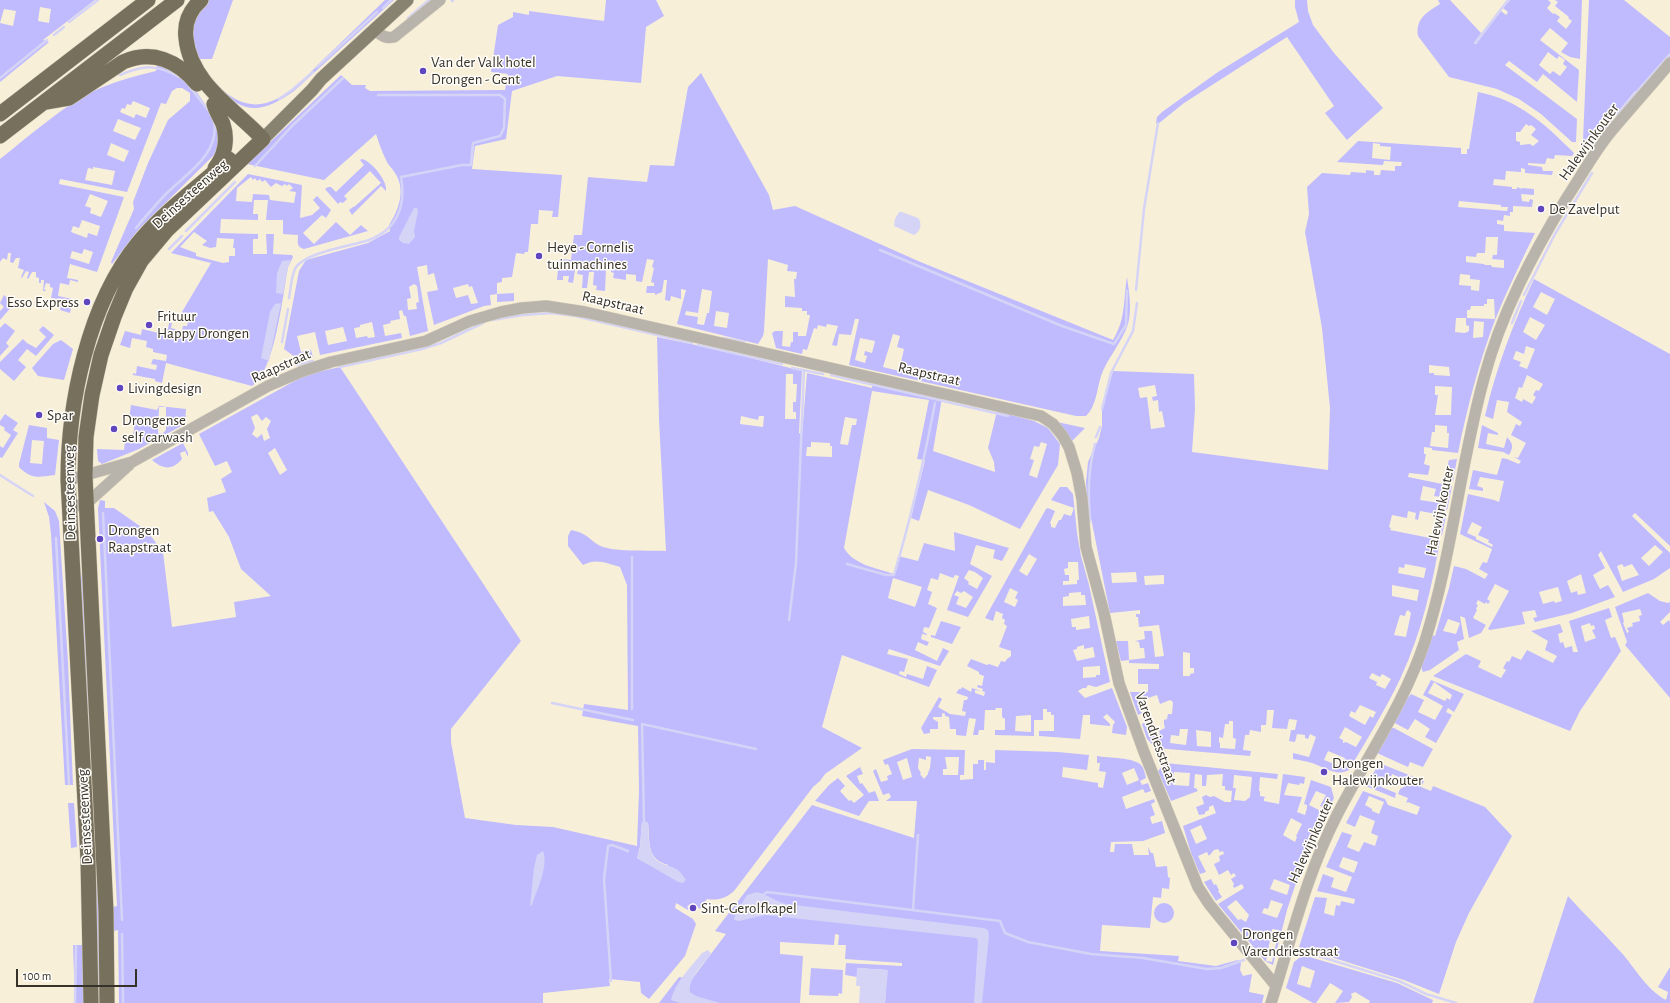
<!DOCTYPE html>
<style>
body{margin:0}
#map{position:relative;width:1670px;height:1003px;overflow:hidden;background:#f8efd9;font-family:"Alegreya Sans",sans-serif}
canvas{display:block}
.scale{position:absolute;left:16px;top:969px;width:121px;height:18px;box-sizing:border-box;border:2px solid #36322a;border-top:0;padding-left:5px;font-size:12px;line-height:14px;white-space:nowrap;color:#36322a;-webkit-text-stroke:3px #fffdf9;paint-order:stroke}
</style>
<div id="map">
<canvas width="1670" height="1003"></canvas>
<div class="scale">100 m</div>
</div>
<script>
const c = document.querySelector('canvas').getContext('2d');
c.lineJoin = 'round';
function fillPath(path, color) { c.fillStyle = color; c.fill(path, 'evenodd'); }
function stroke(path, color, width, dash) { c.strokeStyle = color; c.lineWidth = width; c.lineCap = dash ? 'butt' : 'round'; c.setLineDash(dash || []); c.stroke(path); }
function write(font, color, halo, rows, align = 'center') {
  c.font = font + ' "Alegreya Sans",sans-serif'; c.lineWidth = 3; c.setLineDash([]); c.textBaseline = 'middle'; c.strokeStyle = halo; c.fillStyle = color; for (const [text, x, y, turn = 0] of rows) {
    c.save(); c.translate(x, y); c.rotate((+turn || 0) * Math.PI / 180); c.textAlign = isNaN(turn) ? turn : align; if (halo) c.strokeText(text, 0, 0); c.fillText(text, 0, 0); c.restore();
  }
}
fillPath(new Path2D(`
 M0 0H95L43 40 49 42 0 82ZM40 7 51 9 49 23 38 21ZM4 9 16 11 13 26 0 23Z
 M208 0H233L212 59H200C211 83 237 111 266 103 291 96 310 72 328 55 347 37 366 18 385 0H394L294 91C263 113 244 116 216 86 211 81 202 75 199 68 195 61 193 32 191 22L200 8Z
 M606 0H656L664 16 646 27 641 83 557 76 512 91 506 139 475 146 472 169 562 175 558 217H552L553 211 539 210 538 224H531L528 252H525L524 254 516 253 512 277 502 278V282L497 283V294L514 293V301L497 302V294L490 295 491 305 484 306 434 325 427 292 438 290 434 273 428 275 427 265 417 267 428 331 410 336 406 316H404L402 310 399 311 400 319 390 321 391 323 383 325 385 336 401 333 402 338 320 355 315 332 297 336 301 352 311 350 313 357 299 360 284 349 299 271 306 260 368 243 390 231 389 225C399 210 406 189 395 173 392 168 388 165 386 160 382 152 379 143 376 134L324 180 247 164 341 75 352 85H366L365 88 370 91 505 90 508 74 491 72 498 25 513 17V12L529 15V11L604 21ZM414 284 417 286 419 302 416 303 417 309 408 310 407 299 411 298 409 287ZM468 284 469 287 472 286 478 303 471 304 468 295 456 298 453 288ZM372 322 375 337 368 338 367 336 356 338 354 328 360 327V325ZM343 327 347 341 328 345 325 331Z
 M1295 0H1307L1308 11 1313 25 1334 53 1383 108 1347 140 1325 113 1334 106 1287 37 1184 103 1158 124 1156 123 1157 117 1162 112 1218 72 1299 22 1295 7Z
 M1438 0H1450L1481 33 1474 43 1476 44 1501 11 1506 15 1508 12 1503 8 1510 0H1548L1551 3 1547 8 1553 14 1554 13 1560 17 1557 21 1566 29 1572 21 1568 18 1569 17 1555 6 1558 2 1555 0H1582L1580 59 1570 57 1561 52 1568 43 1550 28 1540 40 1579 70 1577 102 1543 74 1537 82 1509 61 1505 65 1577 119 1576 142H1572L1541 114 1519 99 1497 89 1449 77 1418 36C1415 19 1427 12 1440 4ZM1548 52 1557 59 1559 56 1565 60 1563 64 1567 67 1560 76 1553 71 1550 74 1539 65Z
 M1589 0H1624L1670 37V58L1638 94 1635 91 1611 120 1612 121 1590 147 1585 145 1583 140Z
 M157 65 175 72 196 91 216 120 219 142 214 155 138 230 112 264 111 262 134 209 133 202 148 163 168 120 190 101V93L182 88H177L172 91 166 104 161 103 127 192 60 179 59 184 124 197 97 272 70 264 67 278 78 280V282L70 280 69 285 60 283 58 296 73 299 70 313 60 310 61 306 56 303 57 299 51 298 53 288 50 287V284L46 283 44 289 46 291H43L44 280H41V283H39V278L36 277V272H32L28 279 27 278 29 272 26 271 22 278 21 277 24 270 18 268 20 258H16L13 263 10 262 11 253H8L7 260 3 258 0 262V159C28 137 56 112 86 95 108 83 132 77 156 71ZM133 101 150 108 146 118 136 114 134 118 120 112 122 108 125 109 127 104 131 105ZM118 119 141 128 135 140 113 131ZM111 143 129 151 124 162 107 155ZM93 167 115 171 112 185 85 180 88 168 93 169ZM90 194 108 201 101 217 90 213 91 208 85 206ZM82 220 100 226 97 236 88 233 87 238 71 232 73 226 79 228ZM84 249 93 252 89 264 70 258 72 251 82 254Z
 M701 73 769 195 773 210 795 206 918 261 1113 340C1126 318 1123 302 1127 277 1129 292 1132 309 1128 324 1122 343 1107 358 1101 376 1097 389 1096 407 1086 416H1076L849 365 859 319H855L851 335 839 334 837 346 832 345 838 326 827 324 826 327 818 325 817 329 814 328 807 350 803 349 802 354 776 348 772 333 775 331H783L782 346 790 347 791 342H793V332H798V336H806L810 315H807V311H802V308L785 307V296L795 297 794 279H796L797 272 787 271 788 265 768 259 764 331 763 336 758 344 677 324 686 290 681 289V299L671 296 670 301 665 300 667 280H664L662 292 655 295V293H646L647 286H654V283L651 282 654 268 652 267 654 260 647 259 642 282 636 281V275L626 274V280L613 278 614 273 611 272V268H606L605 291 596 290 597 286 593 285 594 272H589L587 288H582L583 275 577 274 578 270H575L573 283 568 282 569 276H563V280H557L559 259 571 260 574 235H582L588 177 647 182 650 165 674 166 688 87ZM702 289 712 291 709 313H707L704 325 697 324 698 317 685 315 686 311 698 313ZM716 311 729 313 727 328 714 326ZM893 334 900 336 897 347 904 349 899 371 883 367ZM860 338 875 341 872 353 865 351 864 355 867 356 865 363 855 360Z
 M1478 92C1519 100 1545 124 1574 153L1572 156 1555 155 1554 159 1547 158 1545 164 1528 163V165L1542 167 1543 171H1553L1552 175 1525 173V169L1521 168V172L1506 171 1505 180 1494 179 1493 185 1512 187V189H1517V187L1522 189V188L1534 189V195L1521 194 1522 201 1529 202 1530 199 1533 200 1532 207 1513 206V212H1510V216L1504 215 1503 221 1497 220V224L1504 225V231L1535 233C1521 262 1507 290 1495 320 1479 362 1467 408 1458 453L1432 450V448L1424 447V454H1426L1424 464 1430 466 1428 475 1409 473 1408 477 1452 486 1447 510 1438 509 1437 514 1446 516 1442 535 1433 533 1437 514 1420 511 1418 520 1415 519 1416 513 1408 511 1407 518 1392 515 1389 527 1391 528 1390 530 1440 540C1432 587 1421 634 1401 677 1386 709 1367 739 1349 770 1337 777 1324 767 1312 763 1306 761 1299 760 1293 759V753L1309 757 1316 737 1310 734 1308 739 1305 738V735L1297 734 1295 742 1289 741 1291 730H1295L1297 720 1289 719 1287 729 1272 728 1274 710H1267L1266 725H1261V732L1250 730 1249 735H1245L1243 750 1251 751 1250 756 1156 748 1147 739 1142 724 1149 720 1155 736 1160 734 1159 731 1165 728 1164 724V720L1167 719 1168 714H1172L1173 702 1170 700 1160 704 1157 695 1145 699 1144 696 1137 699 1142 713 1138 715 1130 692H1148V684H1138V669H1159V664L1129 663V660L1121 661 1116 641H1128L1129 660 1145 658 1144 648H1140L1139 642 1135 641 1145 639 1144 631H1152L1155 657 1164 656 1159 625 1139 627 1138 617H1136V614H1140V610L1110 613 1087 498 1086 482 1088 462 1099 438 1102 426V410L1113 371 1194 374 1195 409 1192 452 1328 470 1330 408 1322 328 1305 232 1309 214 1307 187 1322 173 1350 175 1351 172 1366 173V170L1374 171V175H1380L1381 170 1395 171V166H1401L1402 162 1384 161 1383 165 1337 162 1358 141 1461 148V154H1467V149H1469ZM1526 124 1529 126 1531 125 1536 129 1531 135 1539 141 1533 146 1530 144 1520 145V142L1516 141V132H1520ZM1373 143 1380 144V146L1391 147 1390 160 1372 158ZM1459 201 1501 205V207H1508L1507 211 1458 207ZM1486 237H1498L1497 255H1493L1492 259 1504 260V268L1492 267 1491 265H1485L1484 264 1466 262V256L1476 257 1477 253H1485ZM1460 274 1470 275V279L1480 280 1479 291 1471 290V286L1459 285ZM1487 299H1494L1495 319 1467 318V310H1470L1471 306H1484V304H1487ZM1456 318H1466V325L1469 326V331L1465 333 1455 332ZM1474 321 1484 322 1483 337 1473 338ZM1429 365 1449 367 1450 376 1434 375V373H1429ZM1155 385 1157 396 1152 397 1153 401 1158 400 1159 412 1162 411 1165 427 1151 429 1147 397 1140 398 1138 388ZM1435 386 1452 387 1451 415H1435L1438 395H1435ZM1435 425 1447 426V433H1449L1448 448 1430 446 1432 432H1435ZM1423 486 1436 489 1434 496 1441 497 1440 503 1420 500ZM1405 564 1426 568 1424 578 1398 573 1399 567 1404 568ZM1136 572 1137 582 1112 583 1111 573ZM1164 575V584L1145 585 1144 576ZM1392 585 1419 590 1417 601 1392 596ZM1408 610 1411 613 1406 637 1394 635 1400 615 1405 616 1406 612ZM1183 652 1190 653V668H1194V673L1190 674V676H1183ZM1372 673 1380 677 1382 674 1391 679 1385 689 1376 685 1377 682 1369 678ZM1360 705 1376 712 1373 718 1370 716 1365 725 1349 716 1351 711 1355 713ZM1229 721H1233V738L1236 739 1235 749 1220 748V743L1219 742V737L1223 738 1225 724H1229ZM1345 727 1362 737 1356 747 1346 742 1343 743V740L1339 738ZM1180 729H1188L1186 745 1170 743 1171 735 1179 736ZM1196 730 1211 732V747L1197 746ZM1328 751 1345 758 1342 767 1324 760Z
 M362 159C371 161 388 181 386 191L381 186 352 215 349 210 353 207H354L381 183 370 171 344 196 347 199 343 203 340 202 338 204 325 189 328 187H331L336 192 364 165 360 160Z
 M248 174 302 185 300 218 312 215 320 208 313 200 317 196 331 210 326 218 322 215 303 233 314 244 336 222 350 235 361 225 368 231 304 249C296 247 298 242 298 235L283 234V220H266L268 200H254L253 214H258V220L221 219 220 233 258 234V239H253V254H267L266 234H274L273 254 292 255 293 257 288 267C283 294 275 372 252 386L166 363 162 383 155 381V379L133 375V373L136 374 137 366 156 370 157 365 151 364 153 359 166 361 167 355 153 352V349L146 347 147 341 132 338 130 348 120 345 125 331 141 335 142 329 163 334 164 329H168L169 323H172L171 328 182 331 183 326H187L189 319 179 317 211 263 171 253ZM251 177 253 180 255 178 257 181 260 179 262 182 265 180 271 187 276 183 282 186 285 184 287 186 289 184 293 188 289 191 296 192 294 203 270 200 269 195 253 194 252 202 236 201 237 188ZM194 232 207 241 202 245 210 248 216 247 217 238 234 239 233 248H235V256H229V262L223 263 196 256V253L180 247Z
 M1534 279 1670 354V546L1635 513 1632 516 1670 553V568L1654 579 1623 592 1601 551 1598 555 1605 568 1593 575 1600 589 1608 585 1615 597 1572 613 1535 622 1533 618 1537 617 1535 610 1522 612 1525 624 1490 630 1488 629 1509 591 1495 584 1487 599 1490 601 1488 604 1486 602 1485 604 1478 600 1476 604 1478 605 1476 609 1477 610 1473 618 1486 625 1481 633 1469 638 1465 618 1460 616 1464 639 1457 642 1459 650 1430 670 1423 672 1421 667 1432 635 1435 636 1449 588 1454 566 1466 569 1485 579 1488 574 1479 569 1483 562 1487 563 1492 549 1460 534 1468 494 1494 500 1499 502 1504 481 1480 477 1477 486 1483 488V491L1469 489 1473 470 1497 475 1502 458 1507 459 1519 464 1521 461 1514 457 1518 458 1526 443 1511 435 1516 424 1520 426 1522 422 1507 412 1509 402 1497 400 1493 419 1485 416C1496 368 1513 324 1534 279ZM1541 292 1555 299 1547 315 1533 307ZM1530 317 1545 325 1536 340 1523 332ZM1526 346 1535 349 1527 369 1519 366 1521 362 1513 359 1516 351 1524 354ZM1527 375 1543 384 1539 391 1536 390 1533 395 1536 397 1532 404 1523 399 1522 402 1515 398 1519 387 1522 388ZM1472 522 1482 527 1478 535 1489 540 1488 542 1493 545 1492 547 1476 539V537L1467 533ZM1655 545 1663 552 1649 566 1641 558ZM1622 564 1624 567 1632 564 1639 575 1622 581 1617 566ZM1581 574 1586 593 1578 595 1577 591 1571 593 1567 581ZM1558 587 1562 601 1555 603 1554 601 1543 604 1539 592ZM1448 619 1460 623 1456 634 1443 631Z
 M4 295 14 304 0 320V311L4 307 0 303Z
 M5 323 15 331 6 343 9 346 0 356V328Z
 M43 326 54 335 36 356 27 349 18 360 26 367 14 381 0 369V362L23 339 27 343 36 348 46 337 39 330Z
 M657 337 715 349 802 371 799 433 802 435 807 373 872 388 873 381 942 398 933 451 995 472 994 462 988 448 997 411 1034 421 1048 428 1060 444 1058 465 1020 529 969 505 928 490 919 521 911 518 925 460 917 459 929 400 872 391 844 548C854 565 876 568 894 574L898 556 918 561 924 543 955 551 954 532 1009 548 1002 561 993 558 995 550 976 545 970 564 992 576 968 617 947 610 959 576 955 575 953 578 940 573 938 580 931 578 927 590 932 592 928 604 937 608 929 628 924 627 923 632 927 634V635L922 634 921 639 929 642 927 646 918 642 915 650 937 661 943 648 949 651 940 666 889 649 887 654 908 659 904 672 900 671 899 674 906 677 907 674 923 679 927 666 937 670 929 687 842 655 822 727 862 748 825 774 820 781 813 787 734 891C726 898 718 901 707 899L700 909 693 903 692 905 690 904 687 907 689 909 688 910 676 903 675 908 693 919 696 924 685 956 649 999 641 993 640 982 609 979 610 986 543 993V1003H119L118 930 114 931 113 907 117 906 98 508 100 500 105 501V508H114L147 531 163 552 172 627 236 617 234 602 271 596 241 569 229 537 213 511 209 512 207 498 226 492 221 479 232 472 227 461 215 466 199 434 300 378 312 373 340 367 521 641 451 729V742L465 818 516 825 553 827 637 846 639 791 638 726 582 716 584 704 628 710 627 585 620 567C606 563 596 558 583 565L568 546V536L571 530C589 533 590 542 603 547 619 552 648 550 666 551L659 420ZM786 374H793V384H797L796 402H793V412H796V419H785ZM257 414 262 421 266 417 271 421 267 429 270 438 264 441 262 434 257 438 252 434 255 428 251 417ZM741 416 758 420 759 416H764L763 427 740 424ZM845 417 857 419 856 425H852L848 445 840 444ZM811 442 830 443V446H832V457L806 456 807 447H811ZM1041 442 1047 444 1037 478 1029 475 1034 460 1030 459 1034 446 1039 447ZM275 448 287 470 280 475 268 453ZM969 570 975 572 983 578 977 589 968 584 969 582 964 578ZM893 578 922 587 915 607 888 598ZM957 591 961 593 964 591 973 597 966 608 956 604 959 597 954 595ZM642 822H648C650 842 646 860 669 865L657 869 637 858 640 847Z
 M61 340 73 349 64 380 38 376 32 368 53 344Z
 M131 405 157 410 159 406 186 409 185 424 139 449 102 464 98 461 97 449 124 450 125 442 132 443 135 422 129 421ZM159 407H166V430L163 433H158Z
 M5 414 18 423 13 430 18 433 2 458 0 457V446L3 448 11 435 4 430 5 428 0 425V421Z
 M1057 422 1085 428 1072 441Z
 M29 425 47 428V438L59 440 55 475C38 477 32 480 19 467V464ZM32 440 44 441 42 464 30 463Z
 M1482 425 1498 433V435L1488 433 1486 444 1504 448 1507 437C1513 444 1514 446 1509 455L1503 452 1478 448Z
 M183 443 188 453V457L185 451 180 453 182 459C172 471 162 469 152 460Z
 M1457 459 1453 481 1444 479 1449 460Z
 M1060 487H1067L1073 494 1077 533 1081 556 1089 585 1110 682 1096 687 1088 685 1086 688H1083L1078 691 1085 698 1112 688 1127 727 1126 735 1112 733 1113 725 1115 722 1107 714 1103 717 1110 724V726L1090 724V715H1083L1080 739 1039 736V731H1054V715H1051V712H1047V709H1043V720H1034V736L995 735V730H1005V719L1002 717V708H996L995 710H985L984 730H979L978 735H973L976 719 969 718 966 736 956 735V729H950L949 717 945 716V714L942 713V717H933V719L938 722V729H930V733L924 734 921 728 939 697 942 699 938 707 950 714 965 716 966 712 962 711 964 700H967L968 697 956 693 959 689H961L962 687 971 692 972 688 981 691 975 690V693L984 696 985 692 982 691 983 689 977 687 978 685 982 686 984 676 979 674V672L967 666 971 659 987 665 989 664 998 667 1001 661 1005 662 1007 659 1011 656V651L999 647 1007 626 1004 624 1005 620 1002 618 1003 614 996 611 993 621 985 618 1046 509 1048 508 1055 511 1050 523 1051 524V527L1055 528 1059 520H1061L1064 514 1071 516 1074 508 1051 500ZM1029 554 1037 559 1027 576 1019 571ZM1068 562H1078L1079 580H1077V584L1063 585V581H1069V575H1065L1064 569 1068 568ZM1010 588 1018 592 1015 598 1018 600 1015 607 1004 602ZM1081 592V595H1085L1086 605 1063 606V597L1069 596V593ZM1089 616 1090 628 1076 630V627H1072L1071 619ZM1084 645V649L1093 647 1095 657 1077 661 1073 650 1077 649V647ZM1100 666V675H1096V677L1083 678V667ZM1031 715V732L1015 731 1016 716Z
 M44 502 55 511 59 521 68 663 73 785H65L51 534 49 517Z
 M76 521H78L80 566 85 597 104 1003H96Z
 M1648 593 1660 601 1668 603 1670 602V612L1660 622 1663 625 1669 620 1670 622V698L1625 645 1627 642 1615 607ZM1640 609 1642 615 1639 616 1640 621 1632 623 1633 626 1627 628 1629 632 1627 633 1623 623 1624 622 1622 613Z
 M1609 608 1612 617 1605 620 1611 638 1615 637 1621 651 1580 711 1570 731 1433 676 1466 654 1481 661 1478 667 1501 678 1506 670 1503 668 1507 661 1509 662 1512 656 1521 660 1527 650 1553 663 1557 656 1545 650 1548 641 1531 631 1560 624 1563 632 1558 634 1560 643 1563 642 1565 648 1572 646 1573 652H1578L1569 621ZM1590 623 1591 626 1594 625 1595 629 1592 630 1596 638 1585 642 1581 626Z
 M941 621 961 627 952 644 931 637V635L935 636Z
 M1431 680 1464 694 1454 712 1448 708 1446 712 1452 715 1436 743 1425 737 1430 729 1415 719 1408 730 1393 722 1403 703 1411 694 1424 700 1418 712 1435 720 1443 706 1423 695ZM1434 682 1452 695 1450 700 1447 698 1445 701 1428 693Z
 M1390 728H1394L1433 749 1423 767 1410 762 1408 767 1377 753Z
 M912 749 965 750 964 775H960V780L973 779V764H978V760H984V770H986V762L995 763V750L1058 752 1089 755 1087 770 1063 767 1062 777 1098 783V787L1103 788 1106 772 1099 771 1100 763H1097V756C1108 758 1135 757 1142 766 1144 769 1145 774 1146 778L1140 781 1142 785 1148 783 1151 791 1145 793 1143 789 1122 797 1126 809 1154 799 1155 802 1151 804 1155 815 1150 817 1152 824 1162 821 1165 833 1143 841 1111 842 1110 852H1114L1115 844H1132L1134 855H1149L1148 847 1151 853H1153L1156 867 1167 866 1168 877 1170 878 1169 889 1162 888 1161 898 1153 897 1150 928 1102 925 1100 951 1179 956 1178 961 1216 966 1238 960 1241 963 1240 970 1243 976 1252 974 1249 992 1264 995 1262 1003H885L887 970 857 968V977L845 975 846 963 902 966V963L845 959 846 945H838L839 935 835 934 834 945 780 942V954L803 956 800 1003H659L679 977 692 979 726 934 715 931 812 805 914 838 917 801H886L891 797 889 793 883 795 873 771 876 769 881 782 888 780 887 776 892 774 888 764 885 765 883 760ZM926 756 931 757 930 768 928 773V774L924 779 920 774 921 773 918 768 919 758 926 760ZM945 757H959L958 775H943V769H947ZM907 758 912 777 903 780 897 762ZM1134 768 1139 780 1127 785 1122 773Z
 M1165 763 1278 774 1277 779 1260 777 1259 791H1260V796L1266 797 1264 798V801L1279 804 1283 774 1305 777 1304 784 1300 783 1299 785 1288 783 1284 795 1302 797 1297 812 1305 815 1307 808V805L1304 804 1311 780 1331 787 1334 798 1303 862 1287 910 1273 965 1265 961 1218 904 1244 888 1242 884 1234 888 1233 886 1234 884 1231 879 1236 876 1234 873 1231 875 1228 870 1219 875 1214 864 1220 861 1219 856 1224 854 1223 851 1220 852 1218 849 1214 850 1209 856 1207 852 1198 856 1206 872 1200 874 1191 853 1183 826 1216 813 1213 805 1209 807V810L1205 812V814L1199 815 1196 807 1204 804 1202 797 1206 795 1210 797 1214 796 1225 802H1231L1232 791 1225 790V786H1222L1223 774 1207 775 1206 786H1202V775L1195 774 1194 788H1196L1198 791 1171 801 1158 771ZM1174 772 1190 773 1189 786 1173 785ZM1234 775 1252 777 1250 797 1245 801 1234 800 1236 788H1233ZM1316 791 1326 795 1320 806 1323 807 1321 811 1309 805ZM1291 818 1302 824 1296 836 1297 837 1295 842 1283 835ZM1201 825 1207 839 1196 844 1190 830ZM1274 879 1290 885 1287 895 1270 889ZM1236 900 1249 915 1246 922 1241 919 1238 920 1227 907ZM1271 900 1283 904 1277 918 1262 913 1264 908 1268 909ZM1272 929 1279 930 1272 962 1266 961Z
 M1384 765 1424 781 1421 787 1431 791 1433 786 1485 807 1512 836 1469 913 1456 942 1439 994 1404 980 1299 947 1315 897 1327 898 1324 913 1334 916 1336 905 1340 906 1341 901 1354 904 1355 899 1317 891 1323 874 1334 878 1331 887 1346 892 1352 877 1326 867 1342 832 1352 835 1347 847 1359 852 1364 842 1375 846 1378 836 1371 833 1375 821 1360 815 1355 827 1346 823 1363 791 1385 799 1388 805 1417 815 1420 807 1408 802 1406 803 1408 798 1398 794 1400 789 1404 787 1403 779 1392 774 1391 777 1386 775 1381 787 1396 793 1395 798 1366 786 1377 767ZM1369 796 1384 802 1379 814 1372 811V809L1365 805ZM1343 857 1358 862 1354 873 1339 867Z
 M860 767 863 774 857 776 860 784 862 783 869 793 875 791 879 801H869L859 816 815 801 829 785 838 778 845 786 840 791 849 801 851 800 854 803 864 795 846 776Z
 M68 803H74L77 847 71 848Z
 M1211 879 1214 885 1216 884 1219 890 1218 891 1222 897 1216 901 1204 882Z
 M1568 896C1584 914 1601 930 1617 948 1634 965 1644 988 1666 1000L1668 992 1658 987 1670 967V1003H1533Z
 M1154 913a10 10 0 1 1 20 0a10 10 0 1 1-20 0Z
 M73 945H83L84 1003H75Z
 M1303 955 1397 983 1433 1000 1432 1003H1369L1370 1001 1355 992 1351 994 1352 997 1349 1002 1335 1003 1343 991 1330 983 1316 1003H1313L1286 988 1294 962ZM1302 966 1315 971 1310 988 1297 984Z
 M811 968 843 970 842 994 839 993 838 996 809 995Z`), '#bfbbfe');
fillPath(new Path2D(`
 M414 208H417L418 211 414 231 415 237 409 244 403 243 399 240V237Z
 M899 212H902L918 218C923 224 920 232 914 235L894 226 895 219Z
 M291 260 288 267 283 294 276 293 277 273 282 261Z
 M281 303 269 361 261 358 270 312 275 304Z
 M642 822H648C649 835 647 857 661 863 675 869 677 866 686 880L683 883 678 882 637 858 640 847Z
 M543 851C549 866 537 889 532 905L530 906 534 868 537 855Z
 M757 892C768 895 775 901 786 904L984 928 988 930 989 936 982 1003H974L978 941 976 938 765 915 739 921 734 920 736 913 747 895Z
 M708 950 711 954C703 965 688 978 690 992L696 996 720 1003H680L671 1000C675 982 691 967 702 953Z
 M857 968 888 970 885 1003H859L860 986H856Z`), '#d5d4f6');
stroke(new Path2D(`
 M452 1 453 0
 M383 8 391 0
 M408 18 429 0
 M69 22 98 0
 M54 35 64 27
 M1476 42 1508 0
 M317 67 377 12
 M120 75C144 65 156 64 179 77
 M0 78 47 40
 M190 87 209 111
 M279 99 292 90 313 72
 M1616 115 1670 54
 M255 166 292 126 343 78
 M136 228C146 216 156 204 167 193 187 173 220 154 214 121
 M186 231 235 182
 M169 249 182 236
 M880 250 1062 326 1114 344 1126 325 1127 291
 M1136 290 1144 209 1158 123
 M1524 295 1555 234 1592 173
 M289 298C291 288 291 275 296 267 307 252 351 246 369 240 398 229 406 205 401 177L462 165H471L473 143 500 136 504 128 505 99 500 95H378
 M492 320 523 315 551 313 575 316 692 343
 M1512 323 1521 301
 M724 338 744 342
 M282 342 288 309
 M698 345 782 364
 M297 365 313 361
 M340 367 422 349 441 343 483 323
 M792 368 823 374
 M831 375 1008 416
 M1102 409 1111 373 1133 331 1137 303
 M1096 437 1100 427
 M0 475 33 496
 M103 513 122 920
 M1089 523 1090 520C1088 492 1088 471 1095 444
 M56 538 69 784
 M847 564 886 575H894C911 518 924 461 935 403
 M789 620 796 563 804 370
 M552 703 633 720
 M632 709V557
 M644 822 642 724 756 749
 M764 894 767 892 1000 921 1005 933 1028 942 1091 954 1143 958 1207 969 1221 968 1244 960
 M913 910 918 835
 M122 934 123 1003
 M1299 950 1399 981 1426 994 1456 1003
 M611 981 604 879 608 846 612 845 628 851
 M75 1003 76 946`), '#d5d4f6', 2.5);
const minor = new Path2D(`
 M375 30C381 35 385 39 394 37L440 0
 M68 480 132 462 268 386 303 371 331 362 426 341 470 321 501 312 522 308 546 306 585 312 1041 416 1053 424 1062 435 1069 447 1077 473 1082 499 1086 547 1104 613 1119 683 1144 752 1198 887 1209 904 1276 986
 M69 507 86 504 129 465
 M1271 1003C1291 940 1306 876 1336 817 1366 758 1404 705 1425 641 1452 556 1460 465 1484 378 1501 314 1532 255 1566 199 1580 178 1593 154 1609 134 1629 110 1650 87 1670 63`);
const major = new Path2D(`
 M263 139 312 90 321 79 407 0`);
const highway = new Path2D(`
 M46 102 69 98 123 62C152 49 178 61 197 84
 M214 104C216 112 220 117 223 124 228 139 225 156 215 168
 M0 114 148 0
 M0 136 177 0
 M91 1003 88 860 68 480C68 403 88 304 138 243 164 211 199 187 229 159
 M107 1003 106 911 85 476 86 437 92 395 101 355 114 317 126 288 141 261 167 230 263 139C235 109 190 83 186 38 184 23 190 10 201 0`);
stroke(minor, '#d5cdba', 12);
stroke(major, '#d5cdba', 14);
stroke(highway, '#d5cdba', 16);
stroke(minor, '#b8b4ab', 11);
stroke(major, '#888271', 13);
stroke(highway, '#77705c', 15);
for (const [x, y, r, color] of [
 [423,71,4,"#5f46be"],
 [1541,209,4,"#5f46be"],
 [539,256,4,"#5f46be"],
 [87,302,4,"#5f46be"],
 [149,325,4,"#5f46be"],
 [120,388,4,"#5f46be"],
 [39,415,4,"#5f46be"],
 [114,429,4,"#5f46be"],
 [100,539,4,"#5f46be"],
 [1324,772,4,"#5f46be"],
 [693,908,4,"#5f46be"],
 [1234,943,4,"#5f46be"]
]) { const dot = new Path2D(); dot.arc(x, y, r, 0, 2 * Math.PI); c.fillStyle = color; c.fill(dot); stroke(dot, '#fffdf9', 1.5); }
write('15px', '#36322a', '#fffdf9', [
 ["Van der Valk hotel",431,62],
 ["Drongen - Gent",431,79],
 ["De Zavelput",1549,209],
 ["Heye - Cornelis",547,247],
 ["tuinmachines",547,264],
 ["Esso Express",79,302,"right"],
 ["Frituur",157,316],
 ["Happy Drongen",157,333],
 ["Livingdesign",128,388],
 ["Spar",47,415],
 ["Drongense",122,420],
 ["self carwash",122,437],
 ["Drongen",108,530],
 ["Raapstraat",108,547],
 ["Drongen",1332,763],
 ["Halewijnkouter",1332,780],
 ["Sint-Gerolfkapel",701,908],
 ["Drongen",1242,934],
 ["Varendriesstraat",1242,951]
], 'left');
write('15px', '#36322a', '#fffdf9', [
 ["Halewijnkouter",1589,142,-54],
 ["Deinsesteenweg",190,194,-42],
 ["Raapstraat",613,303,13],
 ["Raapstraat",281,366,-24],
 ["Raapstraat",929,374,13],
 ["Deinsesteenweg",70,493,-91],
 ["Halewijnkouter",1440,511,-78],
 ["Varendriesstraat",1156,738,70],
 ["Deinsesteenweg",85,817,-93],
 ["Halewijnkouter",1311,841,-66]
]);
</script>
